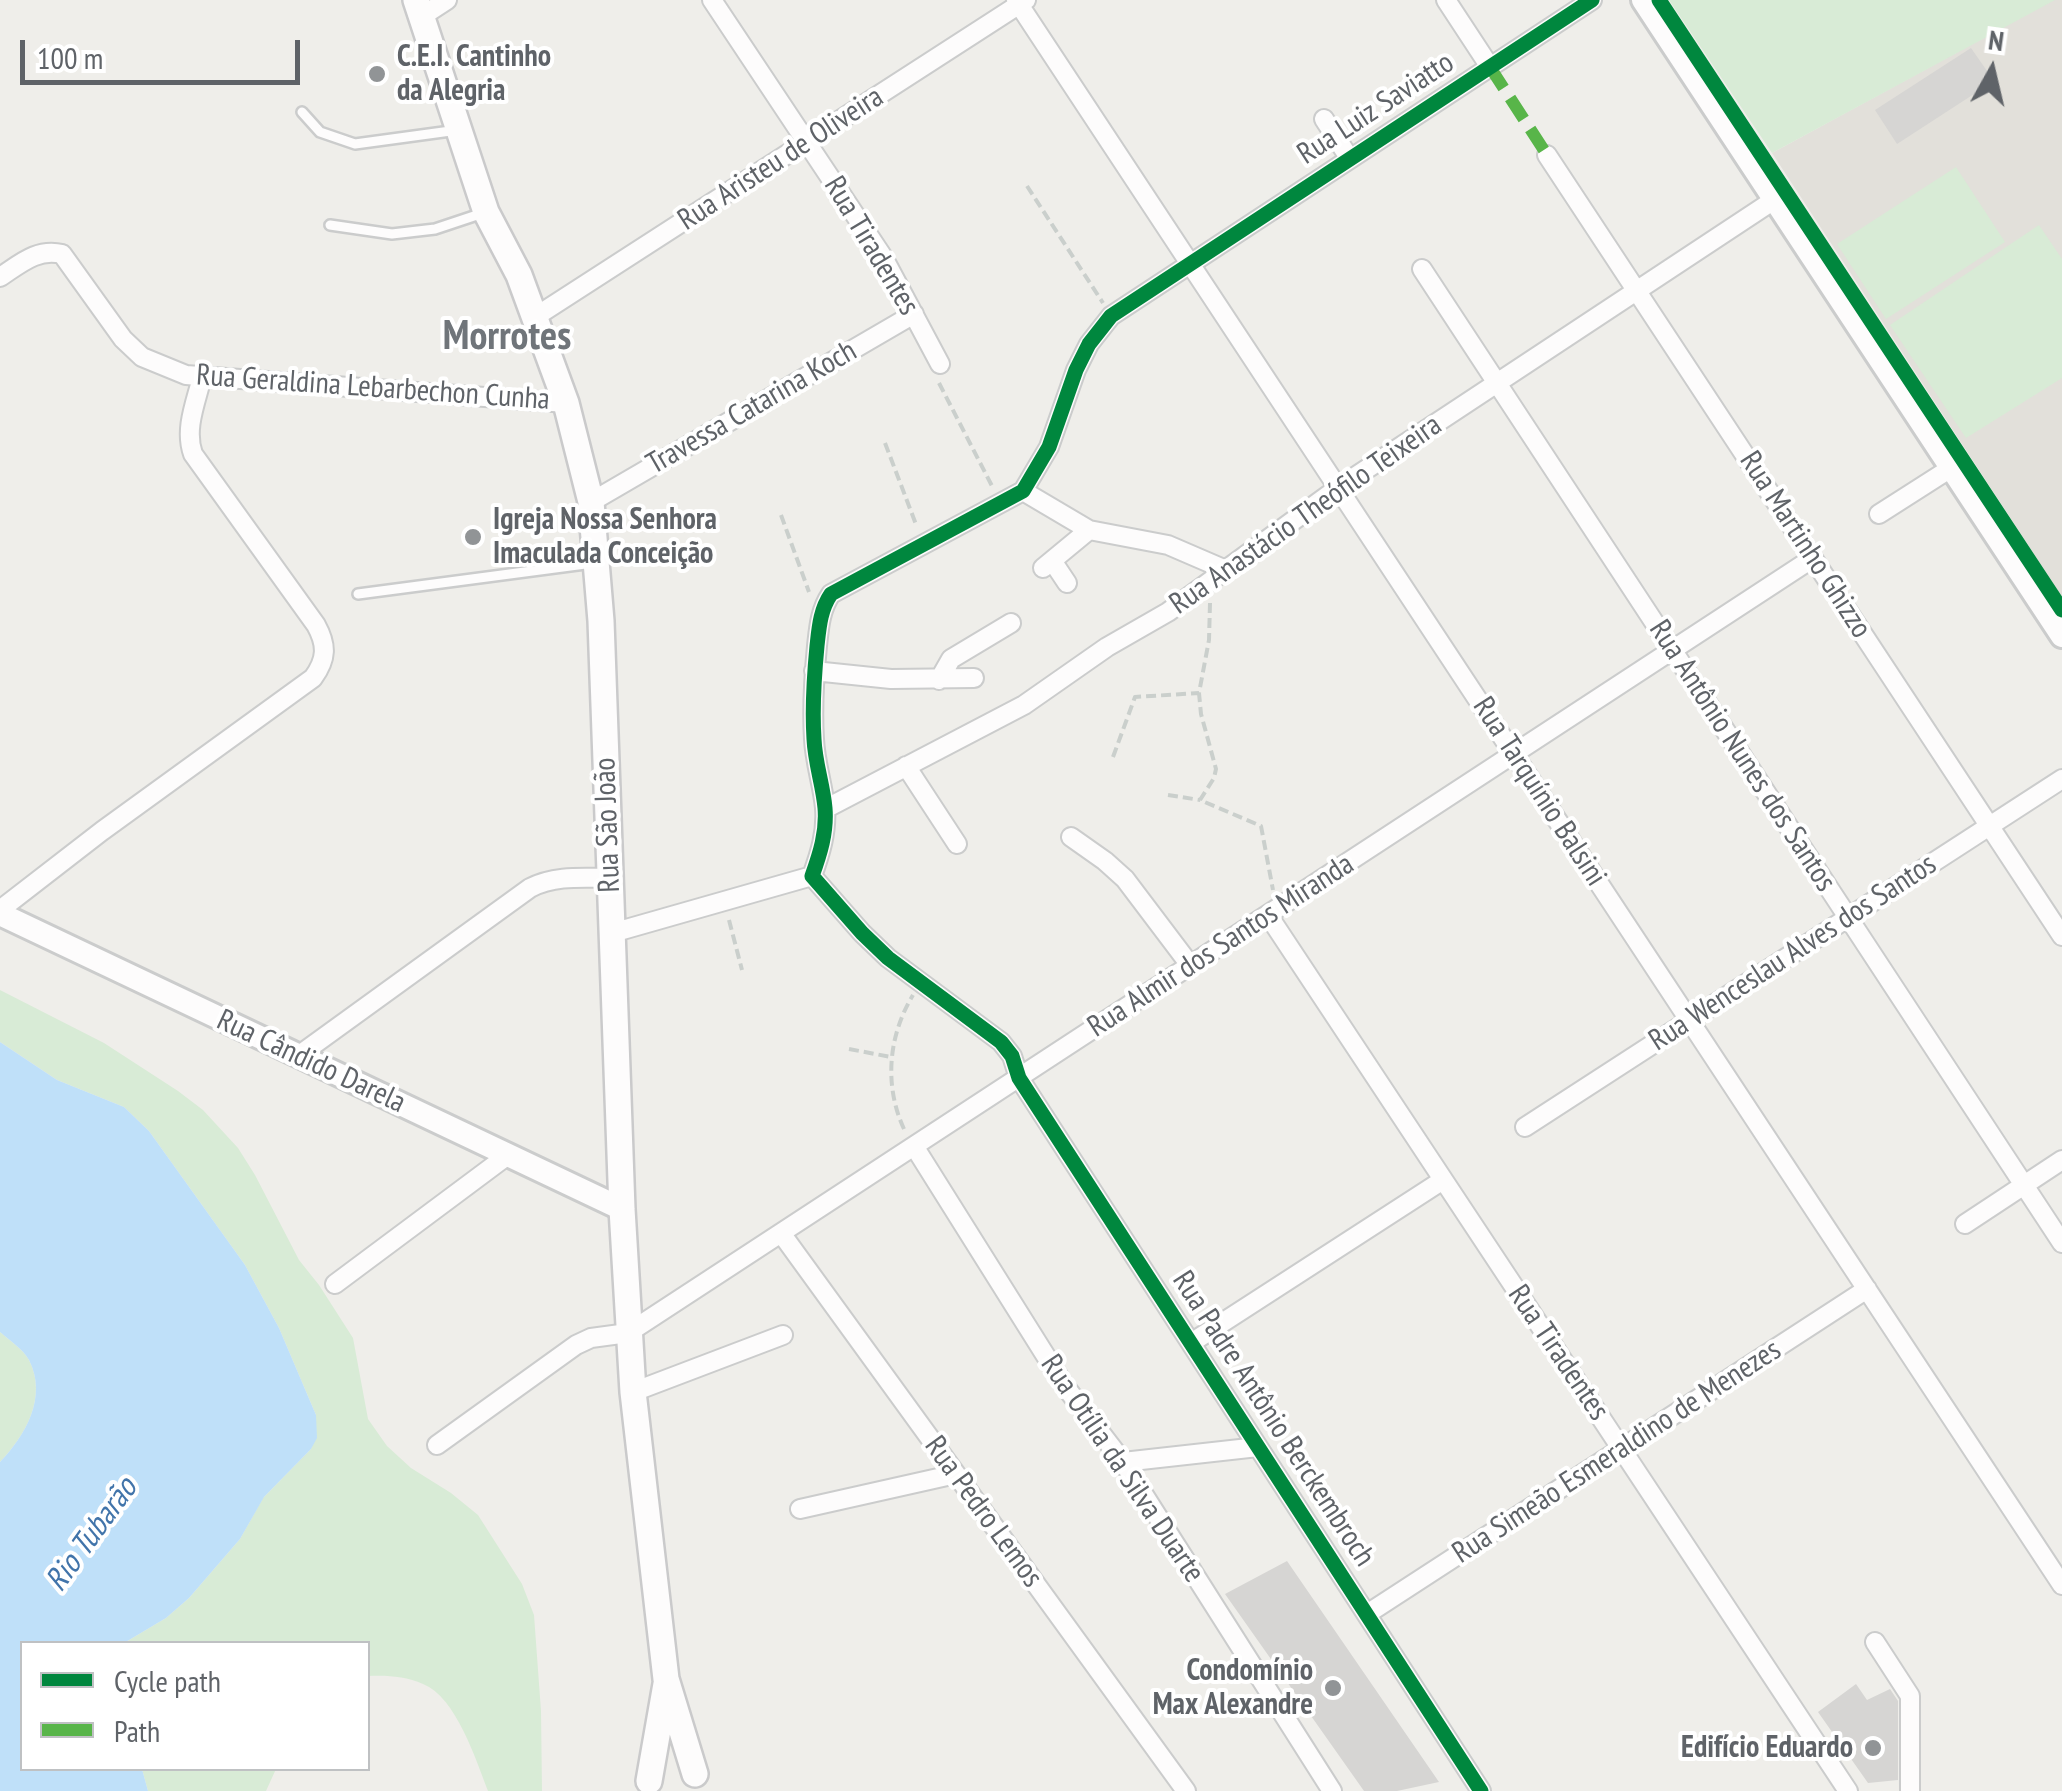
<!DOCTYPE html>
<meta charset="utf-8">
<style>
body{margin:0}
#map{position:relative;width:2062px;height:1791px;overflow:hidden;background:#efeeea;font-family:"PT Sans Narrow",sans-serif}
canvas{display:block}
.legend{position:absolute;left:20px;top:1641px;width:350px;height:130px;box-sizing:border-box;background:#fff;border:2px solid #bfc1c3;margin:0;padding:12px 18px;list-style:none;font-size:30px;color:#5f6368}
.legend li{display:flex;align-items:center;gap:20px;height:50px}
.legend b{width:50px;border:2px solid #bfc1c3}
.north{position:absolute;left:1942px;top:20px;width:100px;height:100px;-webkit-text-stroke:8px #fff;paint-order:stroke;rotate:8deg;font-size:28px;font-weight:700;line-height:40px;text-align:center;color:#5f6368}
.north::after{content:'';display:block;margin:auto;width:35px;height:45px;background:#5f6368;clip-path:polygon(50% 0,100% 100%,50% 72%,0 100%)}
.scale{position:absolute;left:20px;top:40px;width:280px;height:45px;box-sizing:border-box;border:5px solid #5f6368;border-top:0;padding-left:12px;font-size:30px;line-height:35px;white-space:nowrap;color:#5f6368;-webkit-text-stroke:8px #fff;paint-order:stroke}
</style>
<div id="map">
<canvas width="2062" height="1791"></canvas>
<ul class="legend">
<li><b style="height:12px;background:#00873e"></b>Cycle path</li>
<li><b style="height:12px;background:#58b549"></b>Path</li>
</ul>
<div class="north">N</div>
<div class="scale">100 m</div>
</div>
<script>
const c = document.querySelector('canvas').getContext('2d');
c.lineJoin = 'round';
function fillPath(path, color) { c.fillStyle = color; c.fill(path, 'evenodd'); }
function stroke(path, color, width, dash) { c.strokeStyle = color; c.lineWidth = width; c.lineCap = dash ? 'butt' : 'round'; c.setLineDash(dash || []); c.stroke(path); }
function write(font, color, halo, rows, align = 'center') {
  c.font = font + ' "PT Sans Narrow",sans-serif'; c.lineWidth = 8; c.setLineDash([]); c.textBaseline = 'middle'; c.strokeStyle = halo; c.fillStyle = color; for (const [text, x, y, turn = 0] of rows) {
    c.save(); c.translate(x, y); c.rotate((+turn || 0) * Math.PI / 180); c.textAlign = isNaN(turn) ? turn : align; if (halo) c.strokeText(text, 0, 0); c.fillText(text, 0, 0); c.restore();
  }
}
fillPath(new Path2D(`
 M2053 0H2062V597L1772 153Z`), '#e2e0da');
fillPath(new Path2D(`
 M1669 0H2055L1772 153Z
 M1956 167 2005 242 1886 319 1837 244Z
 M2039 225 2062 259V378L1966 438 1890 325Z
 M0 990 104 1043 178 1091 203 1110 238 1148 255 1175 299 1260 319 1285 353 1338 368 1419 387 1446 411 1468 451 1493 478 1515 522 1584 534 1615 541 1711 542 1791H488C476 1760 456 1697 423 1684 405 1676 386 1675 368 1676V1644L124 1643 166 1618 189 1598 240 1539 263 1498 311 1449 316 1415 279 1328 245 1265 149 1131 124 1107 57 1080 0 1042Z
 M0 1332C9 1340 23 1349 29 1360 48 1397 25 1436 0 1462Z
 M142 1769H276L266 1791H148Z`), '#d8ebd6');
fillPath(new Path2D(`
 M0 1042 57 1080 124 1107 149 1131 245 1265 279 1328 316 1415 317 1438 311 1449 264 1497 240 1539 189 1598 166 1618 124 1643 22 1644V1768L142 1769 148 1791H0V1462C25 1436 48 1397 29 1360 23 1349 9 1340 0 1332Z`), '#bfe0f9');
fillPath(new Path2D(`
 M1971 48 1994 81 1897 144 1875 110Z
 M1287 1561 1439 1782 1397 1791H1364L1225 1594Z
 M1856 1684 1867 1700 1890 1689 1898 1701V1780L1868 1783 1818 1712Z`), '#d6d5d3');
const service = new Path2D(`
 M302 112 320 132 355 144 458 130
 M330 225 392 234 435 229 483 213
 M358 594 593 563`);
const minor = new Path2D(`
 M712 0 883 257 940 364
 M1016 0 2062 1585
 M1446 0 1490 67
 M421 17 447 0
 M1324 119 1350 159
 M1547 155 2062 936
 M1422 269 2062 1243
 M0 277C20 264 37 248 62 254L123 339 142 357 186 375 566 403
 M535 317 1026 0
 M1023 491 1089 530 1168 545 1226 570
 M591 502 914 314
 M1879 514 1951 468
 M1053 562 1067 583
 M1043 568 1089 530
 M814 671 891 679 974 678
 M939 680 951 659 1011 623
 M906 766 957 844
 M825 809 1024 705 1107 647 1168 612 1338 488 1774 200
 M1071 837 1105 861 1125 879 1190 965
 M0 910 102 831 313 678C327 659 327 645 316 625L193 454C184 429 196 402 202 377
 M1268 915 1848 1791
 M612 933 812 876
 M298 1056 530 888C555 875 583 878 610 878
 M1525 1127 2062 779
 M914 1146 1064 1385 1123 1462 1332 1791
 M1965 1224 2062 1160
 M781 1233 1186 1791
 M335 1284 508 1155
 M1191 1343 1443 1180
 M633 1392 783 1335
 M437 1445 576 1345 591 1338 628 1333 1813 558
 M1123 1462 1258 1447
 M800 1509 956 1474
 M1367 1614 1867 1289
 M1875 1642 1910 1696V1791
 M1481 1791 1019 1078 1012 1056 1001 1042 888 958 862 933 812 876C820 854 827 832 825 808 823 785 815 763 814 739 812 708 814 677 817 646 819 628 820 610 831 594L1023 491 1049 447 1076 370 1089 344 1111 316 1592 0`);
const tertiary = new Path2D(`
 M1643 0 2062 636
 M0 914 622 1209`);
const secondary = new Path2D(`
 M416 0 486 212 519 275 566 403 591 502 601 621 622 1209 633 1392 666 1679 695 1774
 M649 1781 666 1684`);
stroke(service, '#cbcccc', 14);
stroke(minor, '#cbcccc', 22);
stroke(tertiary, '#cbcccc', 28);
stroke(secondary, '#cacacb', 30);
stroke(new Path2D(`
 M1027 186 1103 303
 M939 383 992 486
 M885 443 917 527
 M781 515 809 592
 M1210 603 1209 640 1199 693 1201 714 1216 769 1214 778 1200 800 1261 826 1273 890
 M1113 757 1135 697 1199 693
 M1168 795 1200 800
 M729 920 742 970
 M849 1049 891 1057
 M904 1129C884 1086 888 1036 913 995`), '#cacfcc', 4, [10, 5]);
stroke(service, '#fdfcfc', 9);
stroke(minor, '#fdfcfc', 18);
stroke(tertiary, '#fdfcfc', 22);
stroke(secondary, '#fdfcfc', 25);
stroke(new Path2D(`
 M1490 67 1547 155`), '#58b549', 12, [25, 12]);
stroke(new Path2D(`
 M1659 0 2062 610
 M1481 1791 1019 1078 1012 1056 1001 1042 888 958 862 933 812 876C820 854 827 832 825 808 823 785 815 763 814 739 812 708 814 677 817 646 819 628 820 610 831 594L1023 491 1049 447 1076 370 1089 344 1111 316 1592 0`), '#00873e', 15);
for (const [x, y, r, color] of [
 [377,74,10,"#919496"],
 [473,537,10,"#919496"],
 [1333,1688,10,"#919496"],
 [1873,1748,10,"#919496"]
]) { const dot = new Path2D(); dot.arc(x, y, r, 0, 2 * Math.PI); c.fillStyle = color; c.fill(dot); stroke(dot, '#fff', 4); }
write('bold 30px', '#5f6368', '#fff', [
 ["C.E.I. Cantinho",397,57],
 ["da Alegria",397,91],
 ["Igreja Nossa Senhora",493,520],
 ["Imaculada Conceição",493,554],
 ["Condomínio",1313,1671,"right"],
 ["Max Alexandre",1313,1705,"right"],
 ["Edifício Eduardo",1853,1748,"right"]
], 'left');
write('30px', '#5f6368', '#fff', [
 ["Rua Luiz Saviatto",1376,109,-33],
 ["Rua Aristeu de Oliveira",781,159,-33],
 ["Rua Tiradentes",871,246,59],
 ["Rua Geraldina Lebarbechon Cunha",373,388,4],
 ["Travessa Catarina Koch",752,408,-30],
 ["Rua Anastácio Theófilo Teixeira",1306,515,-35],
 ["Rua Martinho Ghizzo",1805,545,57],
 ["Rua Antônio Nunes dos Santos",1742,756,57],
 ["Rua Tarquínio Balsini",1539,792,57],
 ["Rua São João",608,825,-92],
 ["Rua Almir dos Santos Miranda",1221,946,-33],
 ["Rua Wenceslau Alves dos Santos",1793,953,-33],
 ["Rua Cândido Darela",311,1062,25],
 ["Rua Tiradentes",1558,1353,56],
 ["Rua Padre Antônio Berckembroch",1273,1419,57],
 ["Rua Simeão Esmeraldino de Menezes",1617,1452,-33],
 ["Rua Otília da Silva Duarte",1122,1469,56],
 ["Rua Pedro Lemos",983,1512,54]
]);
write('italic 32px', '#4174aa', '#fff', [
 ["Rio Tubarão",92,1535,-54]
]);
write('bold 40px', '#70757a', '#fff', [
 ["Morrotes",507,338]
]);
</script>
